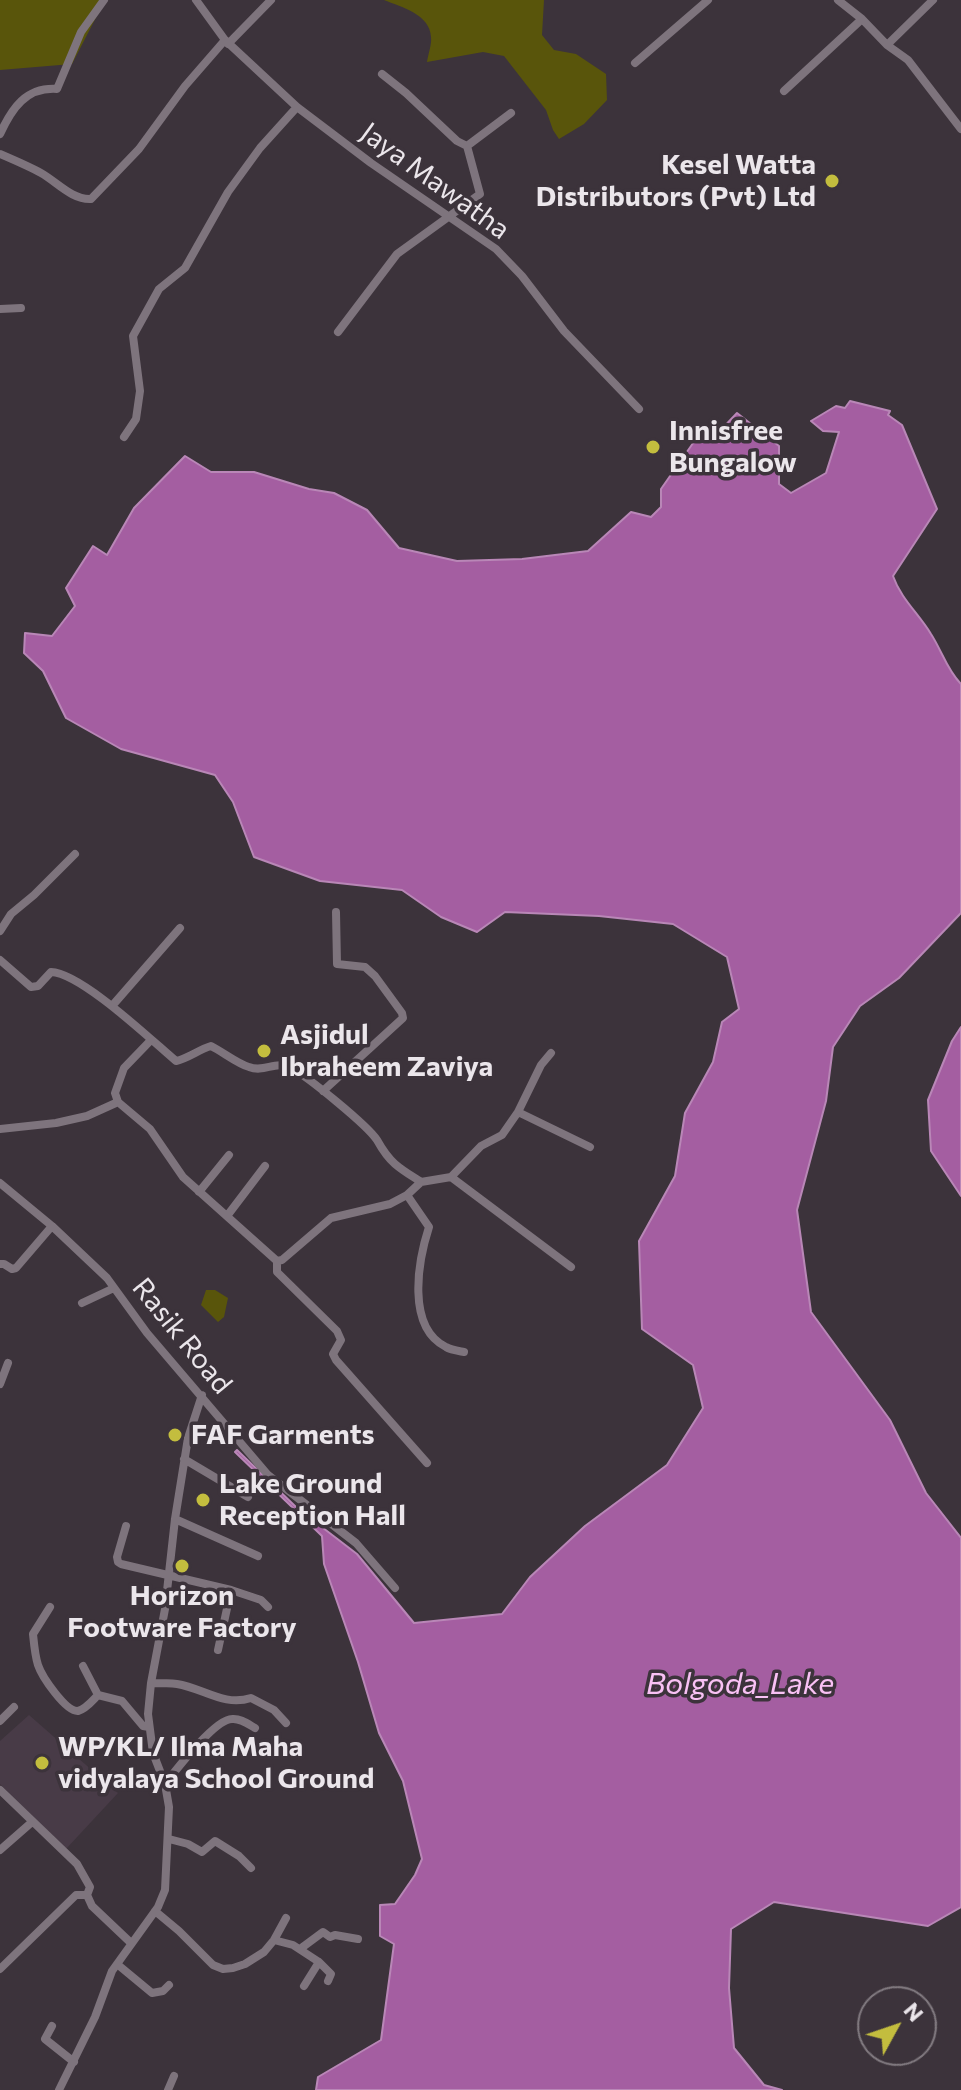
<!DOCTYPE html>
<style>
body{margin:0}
#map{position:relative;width:961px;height:2090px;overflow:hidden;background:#3c333b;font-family:Commissioner,sans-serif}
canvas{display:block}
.north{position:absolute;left:857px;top:1986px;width:80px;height:80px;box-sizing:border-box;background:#3c333b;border:2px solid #827b81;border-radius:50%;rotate:50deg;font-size:22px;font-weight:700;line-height:32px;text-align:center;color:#ebe6eb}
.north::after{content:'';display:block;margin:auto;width:28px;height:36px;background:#c3bd3e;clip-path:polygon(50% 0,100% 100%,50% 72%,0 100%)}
</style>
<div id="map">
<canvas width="961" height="2090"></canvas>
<div class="north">N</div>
</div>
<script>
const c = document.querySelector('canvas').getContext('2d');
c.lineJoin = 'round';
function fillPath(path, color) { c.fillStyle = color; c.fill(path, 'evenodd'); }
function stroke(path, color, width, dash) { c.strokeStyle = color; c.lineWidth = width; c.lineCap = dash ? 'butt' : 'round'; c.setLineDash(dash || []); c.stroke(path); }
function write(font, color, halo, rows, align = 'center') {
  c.font = font + ' Commissioner,sans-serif'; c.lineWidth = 7; c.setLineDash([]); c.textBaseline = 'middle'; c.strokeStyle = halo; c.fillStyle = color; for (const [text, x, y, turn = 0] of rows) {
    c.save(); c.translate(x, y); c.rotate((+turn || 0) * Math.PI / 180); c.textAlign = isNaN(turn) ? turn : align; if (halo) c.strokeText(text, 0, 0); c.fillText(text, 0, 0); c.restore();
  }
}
fillPath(new Path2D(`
 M29 1715 118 1793 66 1849 0 1784V1741Z`), '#483b47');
fillPath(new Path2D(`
 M0 0H105L72 64 0 70Z
 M384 0H544L542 35 554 50 576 54 606 74 607 100 584 124 559 139 553 130 546 110 504 56 483 52 427 62C428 54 432 44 431 37 430 14 401 7 384 0Z
 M206 1290H215L228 1298 224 1317 218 1322 201 1305Z`), '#59550b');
const water = new Path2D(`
 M850 401 890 411 888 415 902 425 937 509 893 576C901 599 919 614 931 634 942 651 947 670 961 684V913L899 978 860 1006 833 1047 826 1101 797 1210 811 1312 890 1420 926 1493 961 1538V1907L928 1926 774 1902 731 1929 729 1988 734 2048 764 2085 782 2090H316L318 2077 381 2040 394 1944 380 1936V1905L395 1904 415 1875 422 1859 403 1781 379 1733 358 1662 324 1564 322 1536 235 1452 237 1450 297 1508 357 1554 414 1623 502 1614 530 1577 585 1526 667 1465 703 1408 693 1365 642 1329 639 1241 675 1176 685 1113 713 1062 722 1022 739 1009 727 957 673 924 599 916 505 912 477 932 441 917 402 890 320 881 254 857 233 802 215 775 121 749 66 718 43 671 24 653 25 633 52 636 75 606 66 588 93 546 107 555 134 508 185 456 211 472H254L309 489 334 493 367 510 399 548 457 561 522 559 588 551 631 512 651 517 661 507V489L698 436 717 434 737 413 779 446V484L791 493 826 473 839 432 823 431 811 421 836 406 845 408Z
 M961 1027V1196L931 1151 928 1100 952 1041Z`);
fillPath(water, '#a45ea1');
stroke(water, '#b987b7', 2);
stroke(new Path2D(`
 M196 0 225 40 297 107 371 163 496 249 522 276 564 331 639 409
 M838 0 862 19 887 45 908 60 961 129
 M228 44 271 0
 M887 45 933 0
 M635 63 708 0
 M784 91 862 19
 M0 134C12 108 26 87 57 89L81 32 104 0
 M467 146 511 113
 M0 154C14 160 28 166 41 173 57 182 72 200 91 199L139 149 185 86 225 40
 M0 309 21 308
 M338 332 397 254 480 194 467 146 457 141 406 93 382 74
 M124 437 136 419 140 391 133 336 159 289 185 268 228 192 260 148 297 107
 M0 931 11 914 34 895 75 854
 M0 960 31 987 38 986 51 972C81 973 150 1039 176 1061 189 1058 198 1050 211 1046 223 1052 238 1064 249 1067 265 1073 275 1060 291 1068 307 1076 367 1125 377 1140 382 1149 387 1157 395 1164 403 1171 412 1176 421 1182
 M112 1006 180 928
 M323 1091 403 1018 402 1013 375 976 365 967 337 964 336 912
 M118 1102 115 1093 124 1068 151 1040
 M518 1112 541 1065 551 1053
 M0 1129 56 1123 87 1116 118 1102 150 1129 183 1177 277 1261 282 1260 331 1218 390 1204 407 1195 421 1182 451 1177 481 1146 502 1135 518 1112 590 1147
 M451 1177 571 1267
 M0 1183 52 1226 107 1278 147 1333 268 1475 356 1543 395 1588
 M199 1192 229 1155
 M407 1195 429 1227C418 1261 406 1327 446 1347 451 1350 459 1351 464 1352
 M227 1216 265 1166
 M277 1261V1272L337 1331 341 1340 333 1354 336 1360 427 1463
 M0 1264H4L12 1269 16 1268 52 1226
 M82 1303 114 1288
 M0 1384 8 1363
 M184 1459 248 1497
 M175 1519 258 1556
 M126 1526 117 1557 118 1562 121 1564 231 1590 261 1600 268 1607
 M50 1607 33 1634C34 1644 35 1656 38 1665 42 1677 66 1712 78 1711 86 1709 92 1701 98 1695
 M218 1650 231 1590
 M83 1666 98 1695 122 1701 143 1726 149 1727
 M151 1683C160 1683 169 1683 177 1684 203 1688 224 1707 251 1698L274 1710 286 1723
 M0 1721 14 1707
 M165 1784C176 1770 215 1719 232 1719 240 1718 248 1724 255 1728
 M0 1790 77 1864 90 1887 87 1895
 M169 1839 188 1844 202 1852 215 1841 239 1856 251 1868
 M0 1850 32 1822
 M155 1911 179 1931 213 1965 223 1969 233 1968 245 1964 264 1952 274 1940 286 1918
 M274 1940 293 1945 319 1962 304 1986
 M300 1949 323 1932 330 1937 335 1935 358 1939
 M319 1962 331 1974 328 1981
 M117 1964 152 1993 163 1991 169 1985
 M0 1969 76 1895H87L92 1906 131 1943
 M52 2026 45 2039 74 2062
 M59 2090 95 2017 112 1971 158 1907 165 1890 169 1807 165 1784 153 1753 148 1714 151 1683 165 1609 175 1519 188 1438 202 1395
 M168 2090 174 2076`), '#7e747d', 8);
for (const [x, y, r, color] of [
 [832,181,8,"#c3bd3e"],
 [653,447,8,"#c3bd3e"],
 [264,1051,8,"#c3bd3e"],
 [175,1435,8,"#c3bd3e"],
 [203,1500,8,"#c3bd3e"],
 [182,1566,8,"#c3bd3e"],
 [42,1763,8,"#c3bd3e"]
]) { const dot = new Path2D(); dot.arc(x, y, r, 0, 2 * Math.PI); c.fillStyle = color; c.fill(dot); stroke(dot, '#3c333b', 3); }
write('bold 28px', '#ebe6eb', '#3c333b', [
 ["Kesel Watta",816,165,"right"],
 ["Distributors (Pvt) Ltd",816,197,"right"],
 ["Innisfree",669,431],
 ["Bungalow",669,463],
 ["Asjidul",280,1035],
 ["Ibraheem Zaviya",280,1067],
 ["FAF Garments",191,1435],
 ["Lake Ground",219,1484],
 ["Reception Hall",219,1516],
 ["Horizon",182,1596,"center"],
 ["Footware Factory",182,1628,"center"],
 ["WP/KL/ Ilma Maha",58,1747],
 ["vidyalaya School Ground",58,1779]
], 'left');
write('28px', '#ebe6eb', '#3c333b', [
 ["Jaya Mawatha",435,181,36],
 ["Rasik Road",182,1336,51]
]);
write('italic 30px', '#f9c1f5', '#3c333b', [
 ["Bolgoda_Lake",740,1684]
]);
</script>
